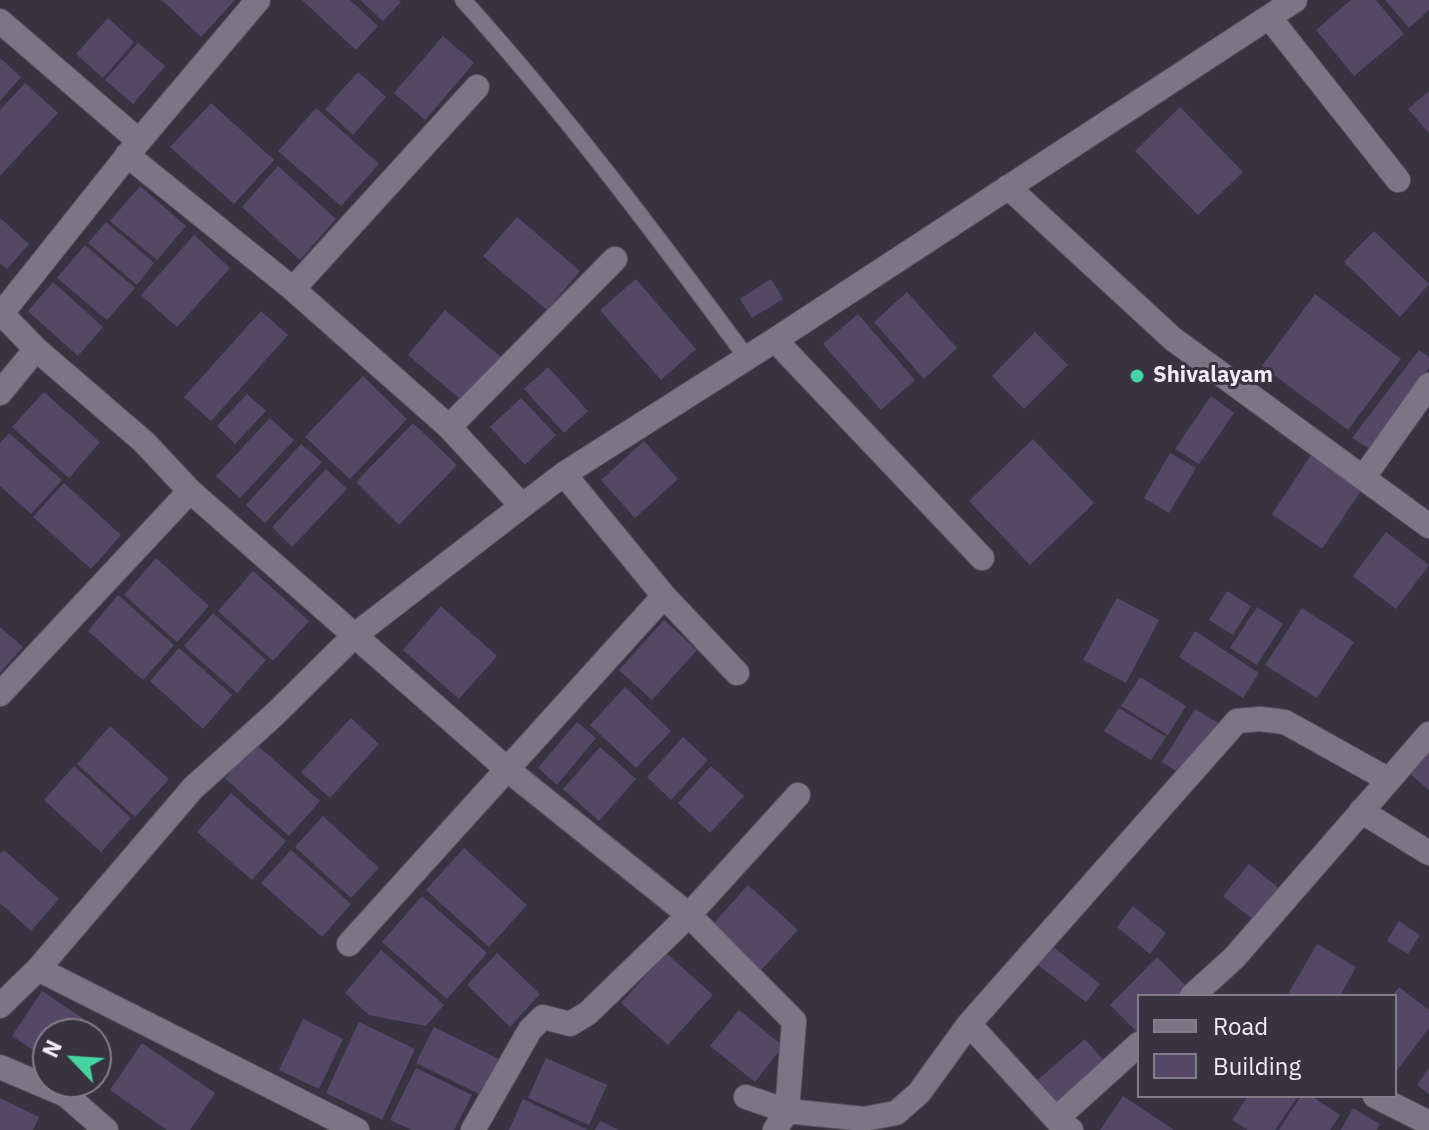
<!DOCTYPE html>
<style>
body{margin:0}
#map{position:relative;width:1429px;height:1130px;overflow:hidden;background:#383341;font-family:"IBM Plex Sans",sans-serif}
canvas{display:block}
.legend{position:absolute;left:1137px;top:994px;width:260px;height:104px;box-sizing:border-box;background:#383341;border:2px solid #827d89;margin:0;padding:10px 14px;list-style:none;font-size:24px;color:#f0edf6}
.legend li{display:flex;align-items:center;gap:16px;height:40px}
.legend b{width:40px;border:2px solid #827d89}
.north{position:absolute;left:32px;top:1018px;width:80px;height:80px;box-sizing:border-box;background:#383341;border:2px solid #827d89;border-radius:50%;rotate:295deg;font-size:22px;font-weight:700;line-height:32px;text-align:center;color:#f0edf6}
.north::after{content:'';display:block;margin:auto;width:28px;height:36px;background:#45d49f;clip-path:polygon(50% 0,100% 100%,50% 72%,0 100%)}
</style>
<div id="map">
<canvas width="1429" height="1130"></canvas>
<ul class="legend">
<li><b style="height:10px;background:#7c7586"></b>Road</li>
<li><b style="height:22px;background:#554867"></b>Building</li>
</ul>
<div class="north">N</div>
</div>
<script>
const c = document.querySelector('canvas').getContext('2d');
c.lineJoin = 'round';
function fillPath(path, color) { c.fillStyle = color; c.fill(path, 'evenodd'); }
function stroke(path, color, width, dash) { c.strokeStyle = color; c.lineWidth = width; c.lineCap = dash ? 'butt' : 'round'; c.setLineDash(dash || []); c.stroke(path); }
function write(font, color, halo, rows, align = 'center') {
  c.font = font + ' "IBM Plex Sans",sans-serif'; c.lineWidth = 6; c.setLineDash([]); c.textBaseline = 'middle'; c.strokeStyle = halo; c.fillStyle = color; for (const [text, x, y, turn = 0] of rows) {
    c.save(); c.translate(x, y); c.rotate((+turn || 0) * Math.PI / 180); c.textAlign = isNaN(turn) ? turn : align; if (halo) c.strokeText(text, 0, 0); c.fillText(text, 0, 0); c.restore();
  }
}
fillPath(new Path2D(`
 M162 0H235L201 37Z
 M302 0H350L378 26 356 50Z
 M360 0H399L401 2 383 21Z
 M1351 0H1376L1404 34 1354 76 1316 30Z
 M1385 0H1429V10L1409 28Z
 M108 18 134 42 103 78 76 54Z
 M443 36 474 63 425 120 394 93Z
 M138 43 165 66 133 104 105 80Z
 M0 58 21 77 0 101Z
 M358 72 386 97 353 135 325 109Z
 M25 83 58 113 0 176V110Z
 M1429 91V133L1408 109Z
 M211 103 274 160 234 204 170 147Z
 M1180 107 1243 172 1198 215 1135 151Z
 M316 108 379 164 341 206 278 151Z
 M278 166 336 219 300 260 242 207Z
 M140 186 186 226 157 260 110 221Z
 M517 217 580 271 547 310 483 256Z
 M0 218 29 244 7 269 0 263Z
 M106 222 154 263 137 285 88 243Z
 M1374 231 1429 284 1400 317 1344 262Z
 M194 235 230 268 177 327 141 295Z
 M85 245 135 288 107 320 57 278Z
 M636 279 696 349 661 380 600 310Z
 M771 279 783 299 752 318 740 299Z
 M53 282 103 327 78 356 28 311Z
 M907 292 957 348 924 379 874 322Z
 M1315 294 1401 359 1348 430 1262 366Z
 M445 310 503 359 466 404 408 355Z
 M261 311 288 335 211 421 184 397Z
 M858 314 915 380 881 410 823 344Z
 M1035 332 1068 365 1024 409 992 376Z
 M1419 350 1429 357V368L1373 451 1352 438Z
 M548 367 588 411 564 433 524 389Z
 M363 376 407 419 350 479 305 437Z
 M44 392 100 442 69 478 12 427Z
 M247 394 266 411 235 444 217 426Z
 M1211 396 1234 413 1199 464 1175 449Z
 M521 398 556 435 525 465 490 427Z
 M270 418 294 440 240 498 216 476Z
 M413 423 457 465 399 525 356 482Z
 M9 433 62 480 31 514 0 486V443Z
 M1033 439 1094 503 1030 565 969 501Z
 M644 441 678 479 635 518 601 480Z
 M301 444 322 462 265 523 246 505Z
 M1313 452 1364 486 1322 549 1272 514Z
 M1170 453 1196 468 1169 513 1144 498Z
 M326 469 347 489 292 547 272 527Z
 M64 483 121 535 91 569 33 517Z
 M1386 532 1429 565 1396 609 1353 576Z
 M156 558 209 606 177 642 124 595Z
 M253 571 309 621 273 661 218 611Z
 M1227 591 1251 606 1233 635 1209 620Z
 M118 595 174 645 143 680 88 631Z
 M1117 598 1159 620 1126 683 1083 660Z
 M441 606 497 656 459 699 403 650Z
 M1257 607 1283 624 1257 665 1230 648Z
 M1302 608 1354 642 1317 698 1265 665Z
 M213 613 266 660 237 693 184 646Z
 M664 620 697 650 652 700 619 670Z
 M0 627 23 647 0 673Z
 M1195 631 1259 673 1243 698 1179 657Z
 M179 648 232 695 203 729 150 681Z
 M1140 677 1186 706 1168 735 1121 706Z
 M625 687 671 731 636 768 590 725Z
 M1119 708 1166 737 1151 760 1104 731Z
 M1195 709 1220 724 1186 777 1162 762Z
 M351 718 379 744 330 798 301 772Z
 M577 722 596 738 557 785 538 768Z
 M110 726 169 779 135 817 77 764Z
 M683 737 708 760 671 800 647 777Z
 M256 744 320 801 289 836 225 778Z
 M600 747 636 779 599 821 563 789Z
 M1429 749V790L1409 773Z
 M74 766 131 818 101 852 44 800Z
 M711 766 744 796 710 833 678 803Z
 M231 793 286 841 252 880 197 832Z
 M323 816 379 868 351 898 295 847Z
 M464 848 527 905 489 947 426 890Z
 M4 850 59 899 31 931 0 903V854Z
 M291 850 351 904 322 937 261 883Z
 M1249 864 1285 893 1259 924 1223 896Z
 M748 885 798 930 761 970 712 925Z
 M422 896 487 953 447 999 382 942Z
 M1133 906 1166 933 1150 954 1117 927Z
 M1399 921 1420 935 1408 954 1387 941Z
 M1317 944 1356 967 1340 996H1287Z
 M1052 946 1100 984 1086 1002 1038 965Z
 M381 950 444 1005 426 1026 369 1015 345 993Z
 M497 953 540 994 510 1027 467 985Z
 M666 953 713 995 668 1045 621 1003Z
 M1157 957 1188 988 1179 996H1139V1034L1110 1005Z
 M1399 987 1429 1010V1028L1395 1073V996H1392Z
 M42 991 100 1030 97 1034H48V1060L12 1036Z
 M739 1010 783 1046 755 1082 710 1046Z
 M303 1019 343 1039 319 1089 279 1070Z
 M359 1022 415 1049 382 1120 326 1093Z
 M434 1027 505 1062 487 1098 416 1063Z
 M1085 1039 1106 1063 1055 1108 1034 1083Z
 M142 1043 215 1093 190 1130H167L110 1090Z
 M546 1058 607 1085 589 1125 528 1098Z
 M416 1068 472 1095 454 1130H412L390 1120Z
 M1429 1068V1094L1417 1085Z
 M1123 1096 1174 1130H1100Z
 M1248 1096H1298L1275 1130H1248L1232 1120Z
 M1301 1096H1311L1340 1115 1330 1130H1279Z
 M0 1098 39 1117 33 1130H0Z
 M523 1099 588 1130H509Z
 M1353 1108 1380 1124 1377 1130H1341Z
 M600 1121 619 1130H595Z`), '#554867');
const lane = new Path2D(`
 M463 0C565 113 657 236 747 358`);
const street = new Path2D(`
 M1269 17 1398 180
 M0 21 139 141
 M127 155 293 289 449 427 522 506
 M1008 187 1173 339 1429 526
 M293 289 477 87
 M0 312 36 349 144 442 190 491 508 770 689 915 794 1021 787 1111 775 1130
 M2 313 139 141 258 0
 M775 340 982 558
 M0 393 36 349
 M449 427 615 259
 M564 474 664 596 737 673
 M1363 478 1429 385
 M0 694 190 491
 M1361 811 1429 853
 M349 944 664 596
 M38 969 357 1130
 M1192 996 1234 958 1429 734
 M0 1006 38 969 193 788 275 714 355 635 522 506 564 474 775 340 1295 0
 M969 1024 1237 721 1260 719 1285 722 1389 780
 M0 1067 66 1095 106 1130
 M1375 1096 1429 1123
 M746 1097 787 1111 864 1119 896 1113 919 1093 969 1024 1056 1119 1071 1130
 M1056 1119 1139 1044
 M473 1130 530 1030 543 1017 570 1024 588 1013 689 915 798 795`);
stroke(lane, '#56515e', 18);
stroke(street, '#56515e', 26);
stroke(lane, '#7c7586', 16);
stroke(street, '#7c7586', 24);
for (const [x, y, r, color] of [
 [1137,376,8,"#45d49f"]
]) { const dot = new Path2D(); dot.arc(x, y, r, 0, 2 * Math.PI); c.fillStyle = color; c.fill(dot); stroke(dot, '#383341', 3); }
write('bold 22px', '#f0edf6', '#383341', [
 ["Shivalayam",1153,376]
], 'left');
</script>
